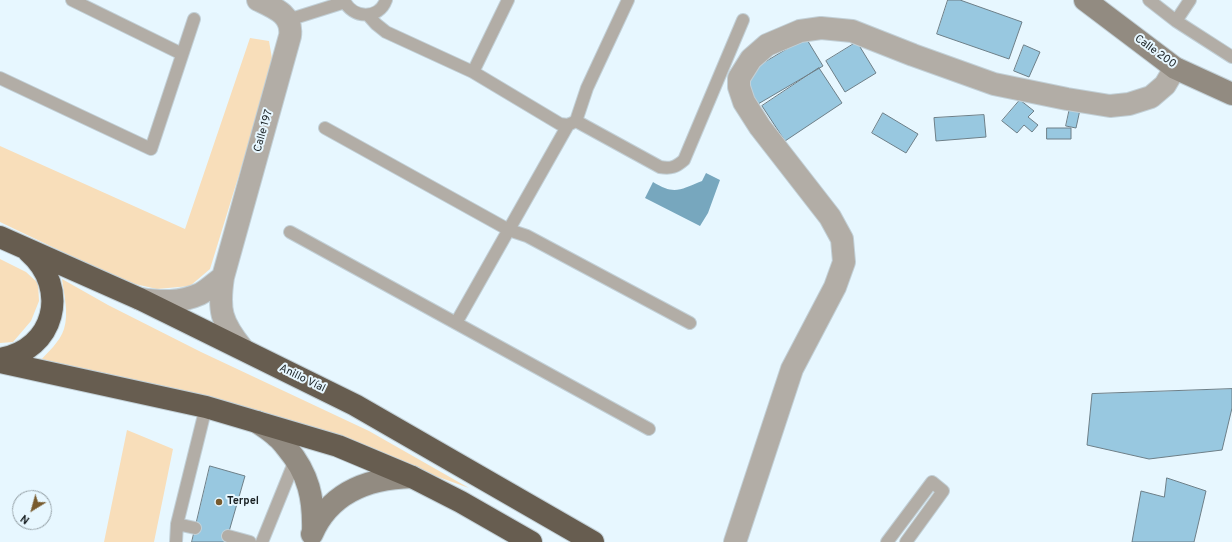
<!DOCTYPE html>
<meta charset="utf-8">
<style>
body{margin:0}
#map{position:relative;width:1232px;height:542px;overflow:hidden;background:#e7f7ff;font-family:Overpass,sans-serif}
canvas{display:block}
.north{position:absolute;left:12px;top:490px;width:40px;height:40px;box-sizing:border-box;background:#e7f7ff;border:1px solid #95a1a7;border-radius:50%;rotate:217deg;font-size:11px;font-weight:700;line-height:16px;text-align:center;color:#192023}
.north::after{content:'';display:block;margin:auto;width:14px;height:18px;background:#785b2e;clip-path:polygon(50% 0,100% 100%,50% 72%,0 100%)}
</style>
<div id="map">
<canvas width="1232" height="542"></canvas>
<div class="north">N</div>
</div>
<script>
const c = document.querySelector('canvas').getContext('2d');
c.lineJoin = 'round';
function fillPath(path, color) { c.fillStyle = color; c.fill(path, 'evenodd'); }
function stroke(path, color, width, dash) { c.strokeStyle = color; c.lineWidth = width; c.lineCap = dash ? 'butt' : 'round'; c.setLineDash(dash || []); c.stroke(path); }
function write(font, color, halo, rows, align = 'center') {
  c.font = font + ' Overpass,sans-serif'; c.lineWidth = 4; c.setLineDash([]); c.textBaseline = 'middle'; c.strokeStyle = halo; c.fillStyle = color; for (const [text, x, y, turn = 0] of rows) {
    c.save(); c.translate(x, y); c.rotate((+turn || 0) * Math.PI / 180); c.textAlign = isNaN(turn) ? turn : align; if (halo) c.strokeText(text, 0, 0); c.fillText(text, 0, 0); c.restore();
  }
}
fillPath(new Path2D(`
 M250 38 269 41 273 64 210 269 190 286 157 289 126 282 0 222V146L185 229Z
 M0 259 26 272 38 283 39 301 31 321 13 342 0 343Z
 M62 279 108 305 201 352 369 431 469 488 394 461 38 363C47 353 60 342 64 329 69 313 64 295 62 279Z
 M127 430 173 449 154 542H104Z`), '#f8deba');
fillPath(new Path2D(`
 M706 173 720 180 708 213 700 226 645 198 653 182C674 195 680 190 702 181Z`), '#77a7be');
const building = new Path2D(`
 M948 0H960L1022 22 1009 59 937 34Z
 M806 38 823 66 758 104 742 76Z
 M857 42 876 73 845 92 826 61Z
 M1024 45 1040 52 1029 77 1014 71Z
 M819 68 842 103 785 141 762 106Z
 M1020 100 1034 111 1028 117 1038 125 1032 132 1024 125 1017 133 1002 121Z
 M1071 103 1081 105 1076 128 1066 126Z
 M883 113 918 134 906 153 872 133Z
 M984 115 986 137 936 141 934 118Z
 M1047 128H1071V139H1047Z
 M1232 389V408L1222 450 1149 459 1087 445 1092 394Z
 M210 466 245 476 226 542H192Z
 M1167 478 1206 491 1194 542H1132L1141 491 1164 497Z`);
fillPath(building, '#98c8e0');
stroke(building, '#6d7f88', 1);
const lane = new Path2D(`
 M72 0 182 54
 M344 0C352 19 379 20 386 0
 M1149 0 1176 21 1232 57
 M368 15 376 24 386 32 473 72 560 124 568 125 576 121 587 88 628 0
 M288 20 345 2
 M1176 21 1190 0
 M473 72 508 0
 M0 78 151 149 194 19
 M576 121 660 167C671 169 676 167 684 160L743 20
 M325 128 509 230 527 236 690 323
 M290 232 649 429
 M456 323 568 125
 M177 524 195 528
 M228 536 250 542
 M176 542 177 524 206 407
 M262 542 296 458
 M887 542 932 482 943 491 906 542`);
const street = new Path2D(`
 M140 299C161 302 180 303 200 294 208 290 216 282 223 277
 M242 348C221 322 218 310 223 277L290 36C293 15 275 8 258 0
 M735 542 792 369 835 287 844 262 842 239 830 217 760 127 744 102 739 87V78L751 59 767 45 800 31 821 28 852 31 913 55 994 84 1067 99 1110 106 1129 104 1151 97 1165 85 1175 68`);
const secondary = new Path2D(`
 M1085 0 1175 68 1232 94
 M257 422C264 427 271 431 277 437 281 440 284 444 287 448 309 474 314 499 313 532
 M312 534C330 492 369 478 412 477`);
const highway = new Path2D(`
 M0 237 140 299 355 405 593 542
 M0 359C55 350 70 288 29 252
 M0 362 206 407 338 446 412 477 461 502 531 542`);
stroke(lane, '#c2d0d7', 14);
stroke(street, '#c2d0d7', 24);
stroke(secondary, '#c2d0d7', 24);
stroke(highway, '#c2d0d7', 24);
stroke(lane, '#b2ada6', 12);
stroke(street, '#b2ada6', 22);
stroke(secondary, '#928b81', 22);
stroke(highway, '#675d50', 22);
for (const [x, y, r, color] of [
 [219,502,4,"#785b2e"]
]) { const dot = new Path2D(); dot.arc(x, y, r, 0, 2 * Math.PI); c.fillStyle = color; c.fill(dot); stroke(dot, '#e7f7ff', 1.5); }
write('11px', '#192023', '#e7f7ff', [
 ["Calle 200",1155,52,36],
 ["Calle 197",264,131,-74],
 ["Anillo Víal",302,379,26]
]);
write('bold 11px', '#192023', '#e7f7ff', [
 ["Terpel",227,502]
], 'left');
</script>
